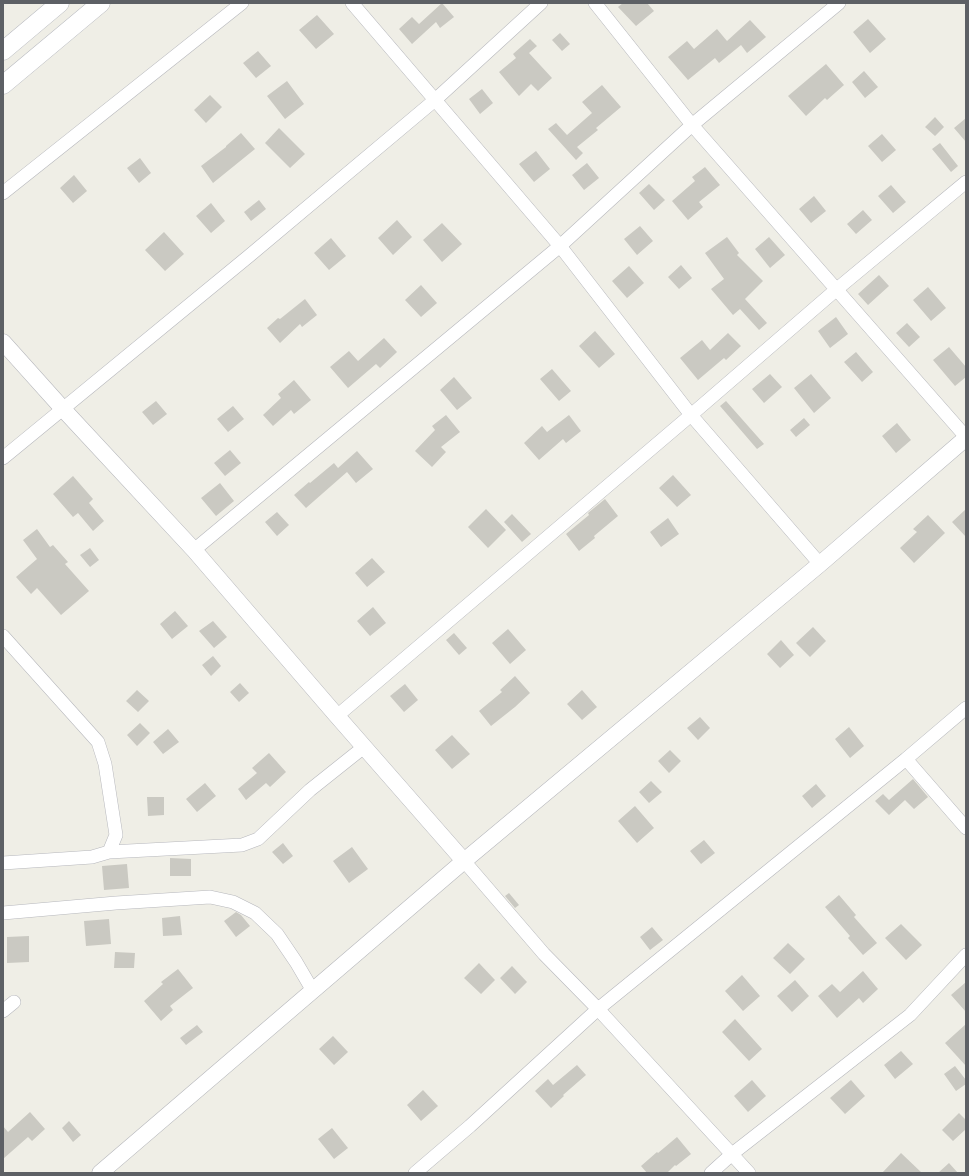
<!DOCTYPE html>
<style>
body{margin:0}
#map{position:relative;width:969px;height:1176px;overflow:hidden;background:#efeee6;font-family:"DejaVu Sans",sans-serif}
canvas{display:block}
.frame{position:absolute;inset:0;border:4px solid #5d6065;pointer-events:none}
</style>
<div id="map">
<canvas width="969" height="1176"></canvas>
<div class="frame"></div>
</div>
<script>
const c = document.querySelector('canvas').getContext('2d');
c.lineJoin = 'round';
function fillPath(path, color) { c.fillStyle = color; c.fill(path, 'evenodd'); }
function stroke(path, color, width, dash) { c.strokeStyle = color; c.lineWidth = width; c.lineCap = dash ? 'butt' : 'round'; c.setLineDash(dash || []); c.stroke(path); }
fillPath(new Path2D(`
 M442 3 454 17 440 28 436 22 412 44 399 29 412 17 419 24Z
 M623 3H647L654 11 636 26 618 7Z
 M317 15 334 34 316 49 299 30Z
 M868 19 886 39 870 53 853 32Z
 M750 20 766 37 747 53 741 45 719 63 715 58 688 80 668 57 687 41 694 49 717 29 727 41Z
 M560 33 570 44 562 51 552 40Z
 M530 39 537 46 529 53 552 78 538 91 531 84 519 96 499 72 516 58 513 54Z
 M258 51 271 66 256 78 243 63Z
 M826 64 844 85 827 100 825 98 806 116 788 96Z
 M864 71 878 87 865 98 852 82Z
 M287 81 304 104 285 119 267 96Z
 M602 85 621 107 596 128 598 130 577 147 583 153 576 160 548 129 556 123 567 135 592 113 582 102Z
 M482 89 493 103 480 114 469 99Z
 M210 95 222 107 206 123 194 110Z
 M935 117 944 127 935 136 925 127Z
 M966 118V142L954 128Z
 M279 128 305 154 290 168 265 143Z
 M241 133 255 149 213 183 201 166 226 147V146Z
 M882 134 896 150 882 162 868 146Z
 M940 143 958 166 951 172 932 149Z
 M536 151 550 169 534 182 519 164Z
 M140 158 151 173 139 183 127 168Z
 M587 163 599 178 584 190 572 175Z
 M705 167 720 185 699 202 703 207 688 220 672 201 695 181 692 177Z
 M74 175 87 191 73 203 60 188Z
 M649 184 665 200 654 210 639 193Z
 M891 185 906 202 893 213 878 196Z
 M814 196 826 211 811 223 799 209Z
 M259 200 266 209 251 221 244 212Z
 M211 203 225 221 211 233 196 216Z
 M863 210 872 220 856 234 847 224Z
 M397 220 412 237 393 255 378 238Z
 M442 223 462 244 442 262 423 240Z
 M640 226 653 241 637 255 624 239Z
 M164 232 184 254 165 271 145 250Z
 M727 237 739 253 737 255 763 281 745 299 767 323 759 330 740 309 733 315 711 289 724 279 705 253Z
 M769 237 785 255 770 268 755 249Z
 M331 238 346 256 329 270 314 253Z
 M681 265 692 278 679 289 668 277Z
 M629 266 644 283 627 298 612 281Z
 M879 275 889 286 868 305 858 294Z
 M421 285 437 303 421 317 405 300Z
 M928 287 946 308 931 321 913 300Z
 M305 299 317 315 302 327 300 324 280 343 267 328 278 318 280 319Z
 M836 317 848 334 830 348 818 331Z
 M907 323 920 337 909 347 896 333Z
 M595 331 615 354 599 368 579 346Z
 M728 333 741 346 726 360 724 358 698 380 680 358 702 340 710 350Z
 M384 338 397 352 380 368 376 364 348 388 330 367 349 351 358 361Z
 M949 347 966 367V377L955 386 933 360Z
 M856 352 873 372 862 382 844 362Z
 M552 369 571 391 559 401 540 379Z
 M770 374 782 387 764 403 752 389Z
 M811 374 831 398 814 413 794 388Z
 M454 377 472 398 457 410 440 390Z
 M294 380 311 400 294 414 291 410 273 426 263 415 281 398 278 394Z
 M156 401 167 414 153 425 142 412Z
 M726 401 764 444 757 449 720 406Z
 M233 406 244 419 228 432 217 419Z
 M446 415 460 432 441 447 446 452 432 467 415 451 435 430 432 426Z
 M569 415 581 431 566 443 563 439 539 460 524 443 542 426 547 432Z
 M804 418 810 425 796 437 790 430Z
 M897 423 911 440 896 453 882 436Z
 M230 450 241 463 225 476 214 463Z
 M357 451 373 469 356 483 347 472 306 508 294 495 309 482 310 483 334 463 338 468Z
 M673 475 691 495 677 507 659 488Z
 M73 476 93 499 89 503 104 521 93 531 78 513 73 517 53 494Z
 M220 483 234 501 216 516 201 498Z
 M605 499 618 516 594 536 595 538 579 551 566 534 589 515 588 513Z
 M486 509 506 530 488 548 468 527Z
 M966 509V537L952 522Z
 M277 512 289 525 277 536 265 522Z
 M512 514 531 534 522 542 504 522Z
 M928 515 945 533 914 563 900 548 917 532 913 529Z
 M668 518 679 534 661 547 650 532Z
 M37 529 50 547 53 545 68 562 65 564 89 591 61 615 37 588 31 594 16 577 37 559 23 540Z
 M90 548 99 560 90 567 80 555Z
 M372 558 385 572 367 587 355 573Z
 M373 607 386 623 370 636 357 621Z
 M175 611 188 626 172 639 160 624Z
 M213 621 227 637 214 648 199 631Z
 M813 627 826 641 810 657 796 643Z
 M508 629 526 650 510 664 492 643Z
 M454 633 467 648 459 655 446 640Z
 M781 640 794 655 780 668 767 654Z
 M213 656 221 666 211 676 202 665Z
 M515 676 530 693 515 707 491 726 479 711 502 692 500 690Z
 M240 683 249 693 239 702 230 692Z
 M405 684 418 700 404 712 390 696Z
 M137 690 149 701 138 712 126 701Z
 M582 690 597 707 582 720 567 704Z
 M700 717 710 728 698 740 687 728Z
 M140 723 150 733 137 746 127 735Z
 M849 727 864 746 850 758 835 739Z
 M168 729 179 742 163 754 153 742Z
 M452 735 470 754 452 769 435 750Z
 M670 750 681 761 669 773 658 761Z
 M269 753 286 772 270 787 266 783 246 800 238 789 257 773 252 768Z
 M913 779 928 797 914 809 905 800 889 815 875 801 883 794 889 800Z
 M651 781 662 792 649 803 639 792Z
 M205 783 216 796 197 812 186 799Z
 M816 784 826 796 812 808 802 796Z
 M147 797H164V815L148 816Z
 M635 806 654 828 637 843 618 821Z
 M704 840 715 853 701 864 690 851Z
 M283 843 293 856 283 864 272 852Z
 M352 847 368 869 349 883 333 861Z
 M170 858 191 859V876H170Z
 M127 864 129 888 104 890 102 866Z
 M509 893 519 905 515 908 505 896Z
 M839 895 856 915 854 917 877 943 863 955 848 938 850 936 825 907Z
 M236 912 241 915 250 926 236 937 224 921Z
 M180 916 182 935 163 936 162 918Z
 M109 919 111 944 86 946 84 921Z
 M901 924 922 945 906 960 885 938Z
 M652 927 663 940 650 950 640 937Z
 M29 936V962L7 963V937Z
 M788 943 805 959 790 974 773 958Z
 M115 952 135 953 134 968H114Z
 M479 963 495 980 481 994 464 978Z
 M512 966 527 982 515 994 500 978Z
 M178 969 193 988 170 1006 173 1010 161 1021 144 1001 163 984 161 982Z
 M863 971 878 989 863 1003 859 998 837 1018 818 996 832 984 840 992Z
 M742 975 760 996 743 1011 725 991Z
 M795 980 809 996 792 1012 777 996Z
 M966 982V1012L951 995Z
 M735 1019 762 1049 749 1061 722 1032Z
 M966 1024V1066L945 1043Z
 M197 1025 203 1032 186 1045 180 1038Z
 M333 1036 348 1052 334 1065 319 1049Z
 M901 1051 913 1064 895 1079 884 1065Z
 M577 1065 586 1075 563 1095 564 1096 551 1108 535 1091 548 1079 553 1085Z
 M955 1066 966 1080V1084L956 1091 944 1074Z
 M752 1080 766 1096 748 1112 734 1096Z
 M851 1080 865 1096 845 1114 830 1098Z
 M423 1090 438 1106 421 1121 407 1105Z
 M30 1112 45 1129 32 1141 28 1137 3 1159V1126L8 1132Z
 M959 1113 966 1120V1129L953 1141 942 1130Z
 M69 1121 81 1135 73 1142 62 1128Z
 M332 1128 348 1148 334 1159 318 1139Z
 M677 1137 691 1154 676 1166 675 1165 667 1173H647L641 1166 657 1152 658 1153Z
 M901 1153 922 1173H882Z
 M949 1163 958 1173H938Z`), '#cac9c2');
const minor = new Path2D(`
 M352 3 560 246 691 415 820 564
 M839 3 692 125 966 437
 M3 193 242 3
 M3 458 249 256 435 100 541 3
 M194 550 560 246 692 125 595 3
 M3 636 98 742 105 764 116 835 109 852 92 857 3 863
 M337 716 691 415 837 289 966 182
 M906 759 966 828
 M109 852 242 845 258 839 310 790 364 747
 M464 861 544 954 598 1009 749 1173
 M3 913 116 903 210 897 233 902 255 913 277 934 296 962 313 991
 M3 1011 14 1002
 M415 1173 470 1126 598 1009 906 759 966 708
 M711 1173 732 1154 910 1015 966 955`);
const tertiary = new Path2D(`
 M3 342 63 409 194 550 337 716 464 861
 M100 1173 464 861 820 564 966 438`);
const secondary = new Path2D(`
 M3 51 60 3
 M3 85 101 3`);
stroke(minor, '#b6b7bc', 14);
stroke(tertiary, '#b6b7bc', 17);
stroke(secondary, '#b7b9bf', 19);
stroke(minor, '#fff', 13);
stroke(tertiary, '#fff', 16);
stroke(secondary, '#fff', 18);
</script>
